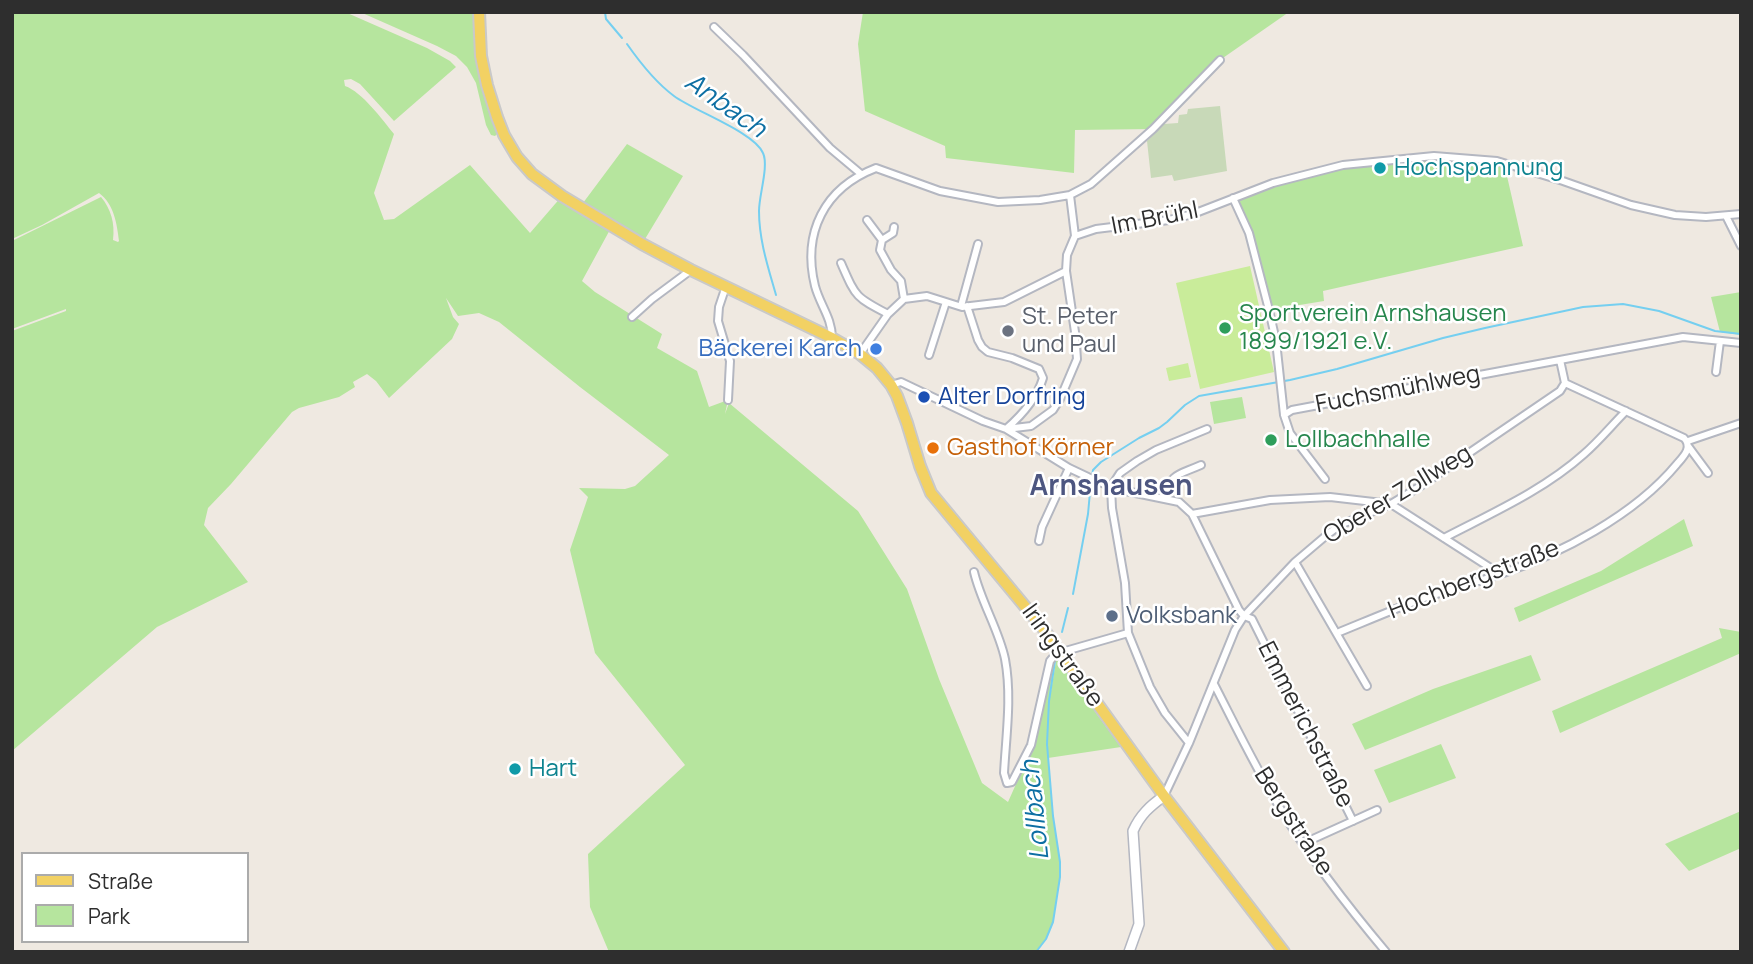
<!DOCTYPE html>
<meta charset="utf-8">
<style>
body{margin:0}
#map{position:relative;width:1753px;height:964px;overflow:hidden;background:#efe9e1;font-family:Manrope,sans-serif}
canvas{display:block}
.frame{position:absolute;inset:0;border:14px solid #2e2e2e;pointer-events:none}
.legend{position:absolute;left:21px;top:852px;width:228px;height:91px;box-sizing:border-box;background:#fff;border:2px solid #ababab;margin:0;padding:9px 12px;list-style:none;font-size:21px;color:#2e2e2e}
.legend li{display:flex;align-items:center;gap:14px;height:35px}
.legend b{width:35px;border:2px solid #ababab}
</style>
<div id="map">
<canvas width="1753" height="964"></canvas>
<div class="frame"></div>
<ul class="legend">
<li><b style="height:9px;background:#f2d163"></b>Straße</li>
<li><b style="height:19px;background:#b6e59e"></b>Park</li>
</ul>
</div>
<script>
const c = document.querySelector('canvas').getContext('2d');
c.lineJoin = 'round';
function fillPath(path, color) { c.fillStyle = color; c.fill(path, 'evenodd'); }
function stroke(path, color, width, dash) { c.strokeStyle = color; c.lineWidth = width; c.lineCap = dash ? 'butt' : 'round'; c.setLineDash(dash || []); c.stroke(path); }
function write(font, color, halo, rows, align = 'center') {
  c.font = font + ' Manrope,sans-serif'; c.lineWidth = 5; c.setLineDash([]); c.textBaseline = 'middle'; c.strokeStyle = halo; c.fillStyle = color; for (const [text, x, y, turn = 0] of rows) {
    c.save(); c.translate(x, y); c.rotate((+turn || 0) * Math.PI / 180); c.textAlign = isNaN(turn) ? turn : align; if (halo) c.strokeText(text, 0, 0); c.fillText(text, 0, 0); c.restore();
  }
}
fillPath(new Path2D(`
 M12 12H345L427 48 450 61 456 67 394 121 360 84 351 79 344 80 345 86C362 92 382 119 394 134L374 193 384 220 394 219 470 165 530 233 562 196 580 207 627 144 683 176 642 244 612 226 582 281 595 292 662 334 657 348 697 371 709 407 728 400 725 414 729 403 858 511 907 589 939 679 982 783 1008 802 1033 746 1040 722 1053 662 1055 661 1050 697 1056 661H1058L1121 747 1048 758 1053 816 1060 862V877L1053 922 1046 939 1036 952H609L590 907 588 854 685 765 595 653 570 550 588 497 579 488 625 489 635 486 669 455 580 387 499 322 479 313 458 316 446 298 453 317 459 324 452 339 389 398 376 381 367 374 353 382 355 387 339 397 299 408 292 412 231 484 208 508 204 525 248 582 157 627 12 751V331L66 311V309L12 329V241L101 197C111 209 115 223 113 240L118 242 119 241C117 224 114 204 99 193L42 225 12 239Z
 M360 12H474L477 56 489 107 497 134 495 136 491 135 486 125 476 83 467 67 456 56 437 46Z
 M863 12H1289L1220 60 1153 129 1075 130 1074 173 946 158 945 146 865 111 858 44Z
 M1434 156 1504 163 1523 246 1323 291 1324 301 1269 310 1249 233 1233 198 1343 165Z
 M1741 292V335L1720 332 1711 297Z
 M1242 397 1246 418 1214 424 1210 402Z
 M1684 519 1693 546 1519 622 1514 608 1601 571Z
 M1719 628 1741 632V653L1560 733 1552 711 1722 638Z
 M1531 655 1541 680 1365 750 1352 724 1433 689Z
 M1441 744 1456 778 1389 803 1374 770Z
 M1741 811V848L1689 871 1665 844Z`), '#b6e59e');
fillPath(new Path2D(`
 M1220 106 1227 171 1174 181 1172 175 1151 178 1147 141 1164 124 1178 123 1179 115 1187 114 1188 109Z`), '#c8d9b8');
fillPath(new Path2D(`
 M1250 266 1274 372 1200 389 1176 283Z
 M1188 363 1191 377 1169 381 1166 368Z`), '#c9ec9a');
stroke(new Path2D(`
 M605 12 606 19 622 38
 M627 44C641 64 655 82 674 96 694 111 754 132 763 153 769 166 759 195 759 211 759 240 768 267 776 295
 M1092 476 1093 470 1101 462 1139 438 1159 428 1167 422 1185 405 1199 396 1290 380 1337 369 1443 338 1485 328 1583 307 1623 304 1659 311 1715 331 1741 334
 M1073 594 1088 514 1091 481
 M1062 632 1068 608
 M1036 952 1046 939 1053 922 1060 877V862L1053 816 1047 744 1049 701 1055 661`), '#75cff0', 2);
const street = new Path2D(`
 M714 27 743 55 830 148 861 174
 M1070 195 1091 184 1153 129 1220 60
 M1233 198 1249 233 1269 310 1276 341 1284 415 1290 433 1325 479
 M1726 216 1741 246
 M867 220 882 240 880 250 891 270 901 281 904 299
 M1075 236 1096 229 1169 220 1193 214 1273 183 1343 165 1434 156 1497 161 1563 181 1631 205 1675 215 1706 217 1741 214
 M882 240 893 233 894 227
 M841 263C856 297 855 297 888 314
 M726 286 719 307 718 321 730 361 728 400
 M961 306 978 244
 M967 306 978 340 982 347 988 352 1012 358 1039 369 1043 378C1037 398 1021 416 1006 429L1069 468 1088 477 1116 489 1179 502 1192 514 1239 610 1244 616 1252 619 1353 821
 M632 317 652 299 691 270
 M832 338C832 318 820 305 815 286 802 233 824 188 876 168L940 191 998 202 1040 200 1070 195 1075 236 1067 255 1066 271 1075 332 1077 359 1060 399 1053 410 1031 426 1006 429 983 421 901 382 891 385
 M860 354 888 314 904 299 927 296 962 307 1004 302 1066 271
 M929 355 946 302
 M1716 372 1720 341
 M1284 415 1292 410 1683 337 1741 343
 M1688 441 1741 423
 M1688 446 1708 473
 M1163 498C1173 472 1176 476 1201 465
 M1192 514 1270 500 1330 497 1391 504 1500 574
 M1444 538C1492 513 1544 490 1584 454 1599 441 1612 425 1626 411
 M1039 541 1042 527 1069 468
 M1295 562 1367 686
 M974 572C981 602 999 630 1005 659 1012 696 1006 736 1004 773L1007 783 1012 782 1031 745 1050 661 1055 655 1062 652 1128 633 1125 583 1112 508 1111 487 1120 473 1137 461 1156 450 1207 429
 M1128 633 1150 687 1165 713 1189 743
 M1337 633C1364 622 1390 611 1416 601 1443 591 1471 584 1498 575 1560 554 1634 516 1677 464 1684 456 1693 447 1684 438L1565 383
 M1214 684C1236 727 1257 771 1283 813 1313 862 1349 908 1386 952
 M1164 796 1189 743 1235 630 1244 616 1295 562 1328 534 1340 525 1391 504 1422 485 1560 391 1565 383 1560 360
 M1304 843 1377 810`);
const secondary = new Path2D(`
 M1129 952 1139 924 1133 831C1140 815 1150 806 1164 796`);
const primary = new Path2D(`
 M479 12 481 56 487 85 497 117 504 135 517 157 532 174 562 196 642 244 691 270 832 338 860 354 877 368 891 385 897 396 907 423 920 466 931 493 1042 627 1164 796 1284 952`);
stroke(street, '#b4b7c1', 10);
stroke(secondary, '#b4b7c1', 12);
stroke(primary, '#c9c9c9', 14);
stroke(street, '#fff', 6);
stroke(secondary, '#fff', 9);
stroke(primary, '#f2d163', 10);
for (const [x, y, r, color] of [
 [1380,168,7,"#0f9aa8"],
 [1225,328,7,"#2e9e5b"],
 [1008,331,7,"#6b7280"],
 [876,349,7,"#3f7fe0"],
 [924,397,7,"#1a4fb4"],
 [1271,440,7,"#2e9e5b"],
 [933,448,7,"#e8710a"],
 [1112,616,7,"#5c6f8a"],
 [515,769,7,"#0f9aa8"]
]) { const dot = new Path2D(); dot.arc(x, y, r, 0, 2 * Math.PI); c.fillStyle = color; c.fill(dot); stroke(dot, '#fff', 2.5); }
write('24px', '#0d838f', '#fff', [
 ["Hochspannung",1394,168],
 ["Hart",529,769]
], 'left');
write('24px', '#2e2e2e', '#fff', [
 ["Im Brühl",1155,219,-11],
 ["Fuchsmühlweg",1398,390,-11],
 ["Oberer Zollweg",1398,495,-31],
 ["Hochbergstraße",1474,580,-21],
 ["Iringstraße",1062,656,54],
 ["Emmerichstraße",1305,725,63],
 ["Bergstraße",1293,822,57]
]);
write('24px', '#27864d', '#fff', [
 ["Sportverein Arnshausen",1239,314],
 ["1899/1921 e.V.",1239,342],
 ["Lollbachhalle",1285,440]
], 'left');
write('24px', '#5b616d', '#fff', [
 ["St. Peter",1022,317],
 ["und Paul",1022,345]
], 'left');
write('24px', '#366cbe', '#fff', [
 ["Bäckerei Karch",862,349]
], 'right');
write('24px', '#164399', '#fff', [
 ["Alter Dorfring",938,397]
], 'left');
write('24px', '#c56008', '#fff', [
 ["Gasthof Körner",947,448]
], 'left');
write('24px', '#4e5e75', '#fff', [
 ["Volksbank",1126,616]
], 'left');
write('italic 26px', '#0d6fa3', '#fff', [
 ["Anbach",725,106,35],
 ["Lollbach",1036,810,-96]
]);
write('bold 28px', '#4d5680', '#fff', [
 ["Arnshausen",1111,487]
]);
</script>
